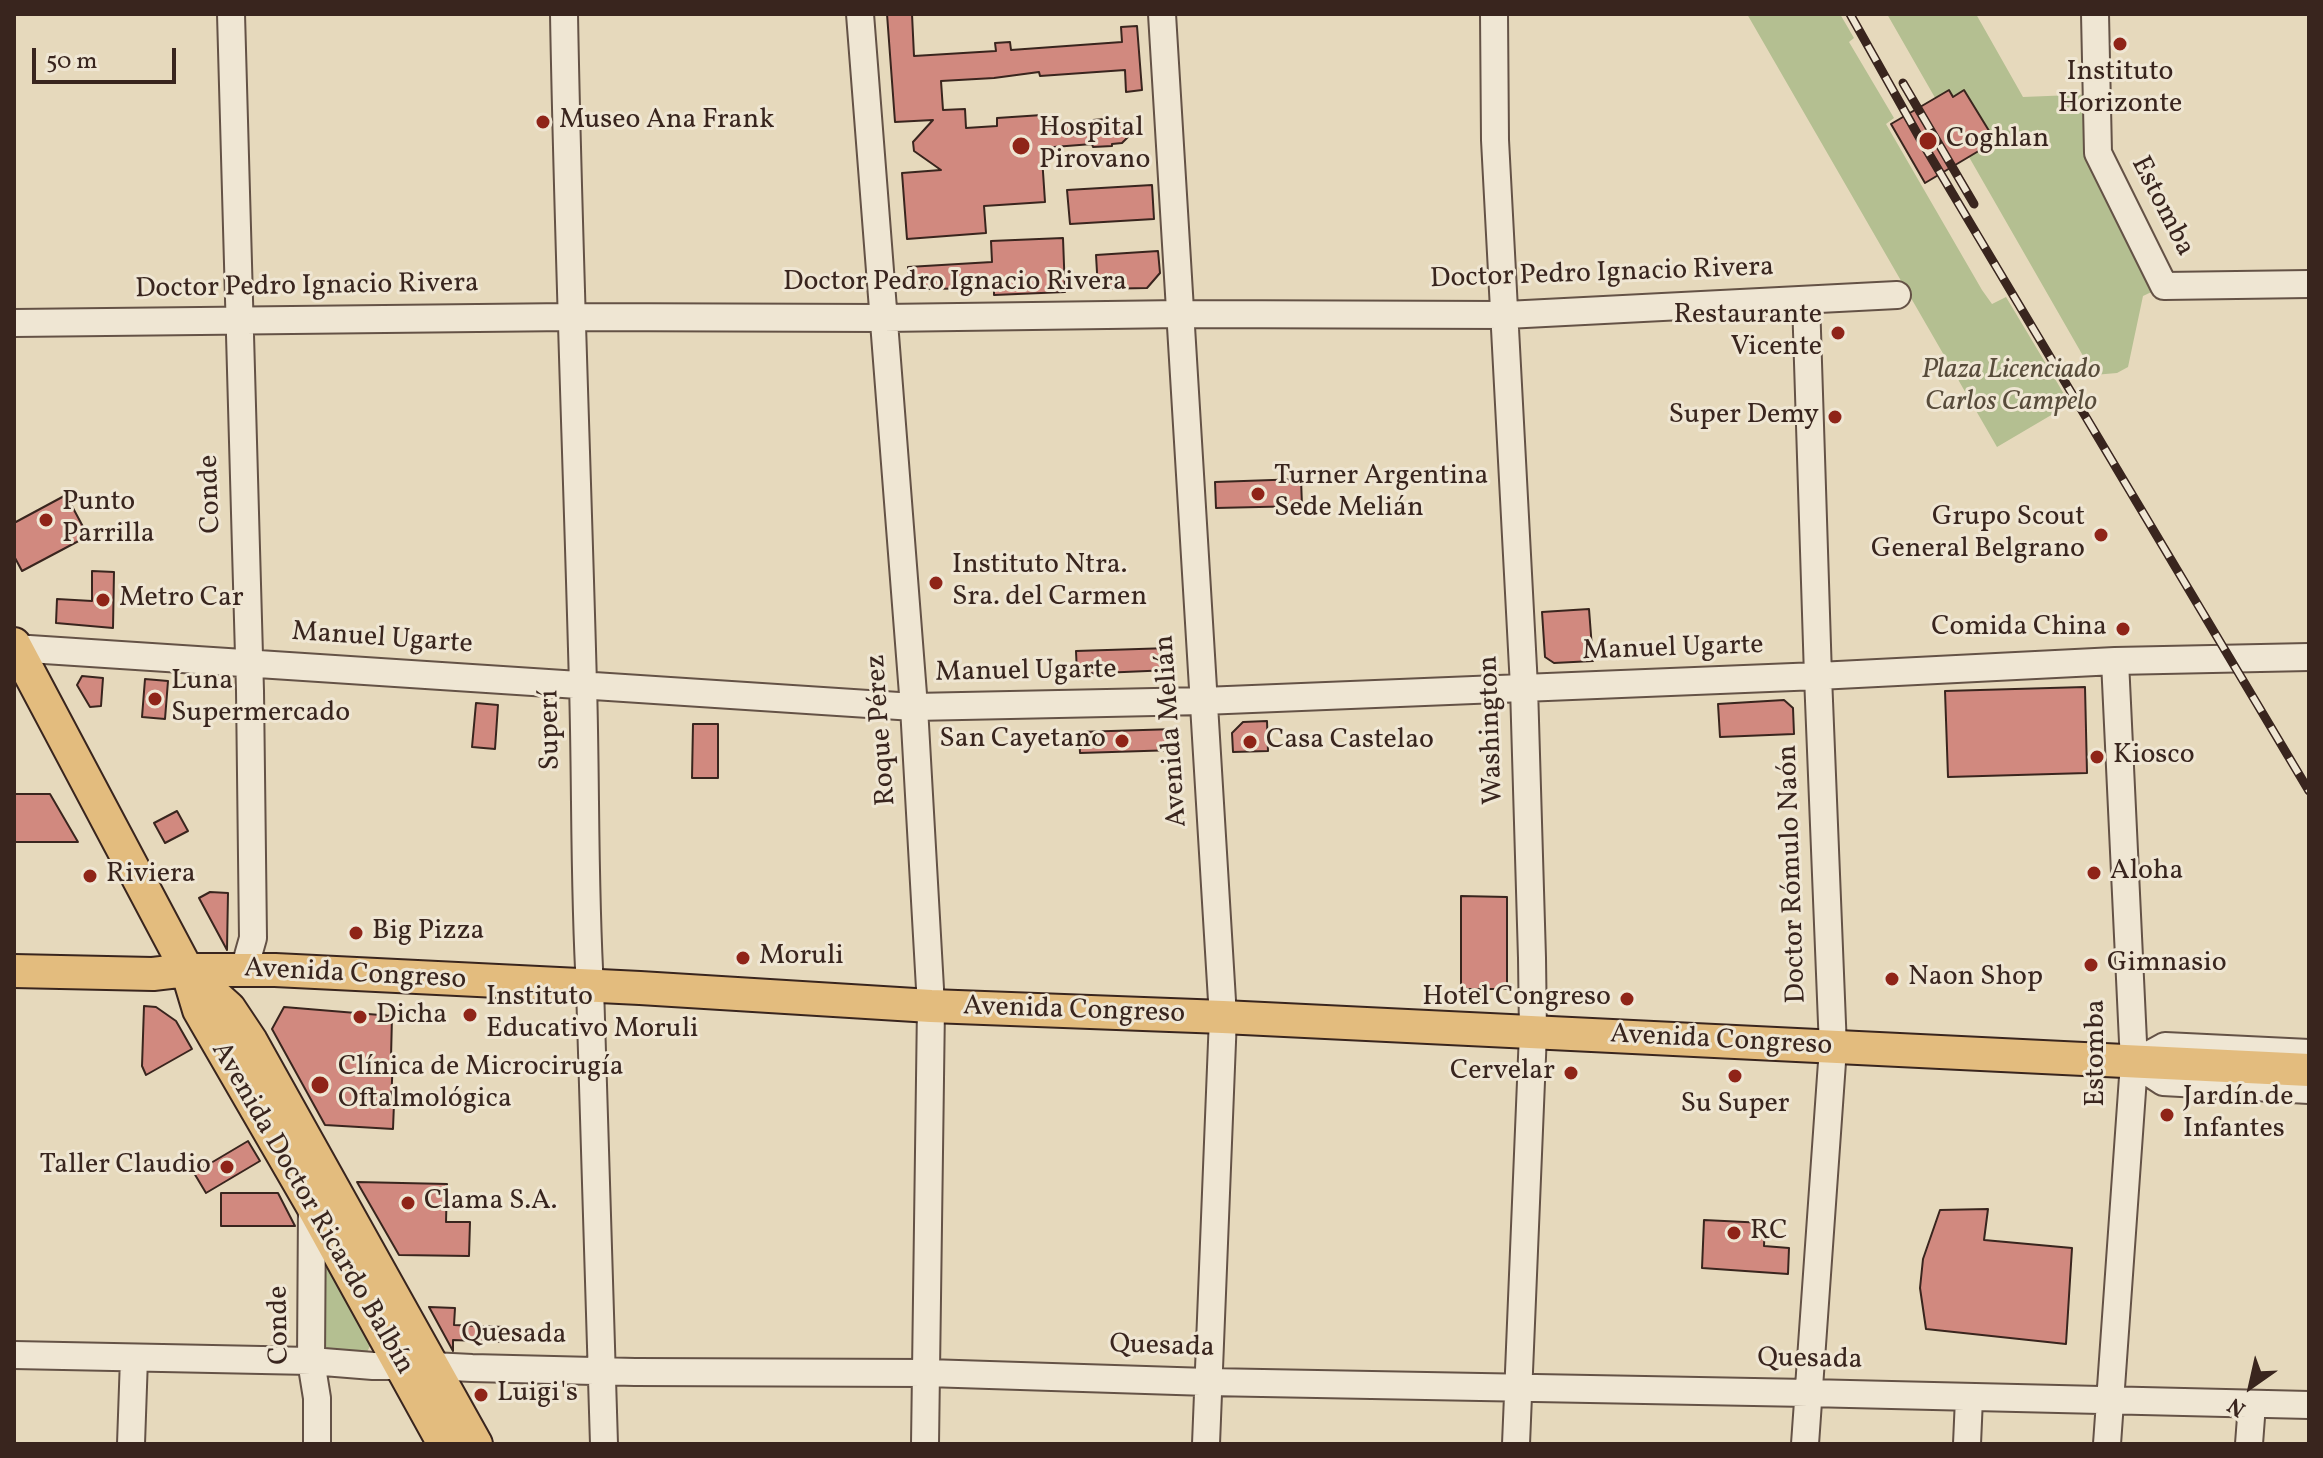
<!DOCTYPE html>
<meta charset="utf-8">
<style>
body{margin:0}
#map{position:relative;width:2323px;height:1458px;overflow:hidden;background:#e6d9bc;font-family:Vollkorn,serif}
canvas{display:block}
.frame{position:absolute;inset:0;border:16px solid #39251e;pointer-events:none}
.north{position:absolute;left:2211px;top:1346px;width:80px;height:80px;-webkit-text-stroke:6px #efe6d3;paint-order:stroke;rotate:214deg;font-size:22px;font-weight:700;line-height:32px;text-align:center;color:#39251e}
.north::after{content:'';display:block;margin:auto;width:28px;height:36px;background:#39251e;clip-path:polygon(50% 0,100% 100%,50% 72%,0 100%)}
.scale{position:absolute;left:32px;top:48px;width:144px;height:36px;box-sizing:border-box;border:4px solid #39251e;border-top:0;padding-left:10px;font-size:24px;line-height:28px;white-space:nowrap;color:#39251e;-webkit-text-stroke:6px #efe6d3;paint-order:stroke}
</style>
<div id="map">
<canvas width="2323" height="1458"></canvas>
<div class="frame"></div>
<div class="north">N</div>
<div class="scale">50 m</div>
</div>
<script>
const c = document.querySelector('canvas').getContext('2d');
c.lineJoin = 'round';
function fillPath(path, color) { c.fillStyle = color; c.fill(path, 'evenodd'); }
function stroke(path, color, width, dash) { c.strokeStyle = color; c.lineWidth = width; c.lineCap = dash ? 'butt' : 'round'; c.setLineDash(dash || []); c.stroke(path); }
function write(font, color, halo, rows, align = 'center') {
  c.font = font + ' Vollkorn,serif'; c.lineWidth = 6; c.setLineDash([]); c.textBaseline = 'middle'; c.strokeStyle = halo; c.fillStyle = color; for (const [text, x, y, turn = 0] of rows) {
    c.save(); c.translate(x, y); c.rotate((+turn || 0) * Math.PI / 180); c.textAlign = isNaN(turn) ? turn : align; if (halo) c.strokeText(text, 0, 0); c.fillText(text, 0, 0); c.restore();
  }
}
fillPath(new Path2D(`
 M1747 14H1840L1854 38 1849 42 1894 118 1886 124 1982 290 1992 304 2006 297 2070 404 1997 447Z
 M1887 14H1976L2023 97 2097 94 2098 153 2164 286 2143 296 2128 367 2117 373 2094 375Z
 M328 1254 373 1340 367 1352 325 1351 319 1345V1266Z`), '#b4bf91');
const building = new Path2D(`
 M887 14H912L914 56 996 51 995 43 1010 42 1011 50 1122 42 1121 27 1137 26 1142 90 1126 92 1125 70 1040 76 1039 72 994 78 941 81 943 110 965 109 966 128 997 126V118L1042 115 1043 123 1052 122 1053 126 1093 123V120L1117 118 1129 127V136L1122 143 1112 144V146L1093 147 1092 144 1054 147V150H1044V157H1042L1045 202 984 206 986 233 907 239 902 173 941 170 914 151 913 142 933 120 895 122Z
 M1949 90 1953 97 1964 90 1991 134 1977 141 1982 149 1925 183 1891 124Z
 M1152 185 1154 219 1070 224 1067 190Z
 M1063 238 1065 292 994 295V288L922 289 908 278V267L992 262 991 241Z
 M1158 251 1160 273 1147 288 1098 289 1096 255Z
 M1301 479 1302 506 1216 508 1215 482Z
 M66 495 88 536 22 571 14 556V523Z
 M92 571 114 572 113 628 56 623 57 599 92 601Z
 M1589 609 1593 661 1554 663 1545 657 1542 612Z
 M1170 648 1171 670 1077 674 1076 651Z
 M82 676 103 678 101 706 90 707 77 685Z
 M145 679 168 681 165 719 142 717Z
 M2085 687 2087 773 1948 777 1945 691Z
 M1784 700 1793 708 1794 734 1720 737 1718 704Z
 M476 703 498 705 495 749 472 747Z
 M1267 721 1268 751 1233 752 1232 733 1243 722Z
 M693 724H718V778H692Z
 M1175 729 1176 750 1080 753 1079 732Z
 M14 794H50L78 842H14Z
 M177 811 188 831 165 843 154 823Z
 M210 892 228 893 227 950 199 898Z
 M1461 896 1507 897V989H1461Z
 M144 1006 156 1007 176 1021 192 1049 146 1075 142 1066Z
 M284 1007 392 1016 391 1058H393L391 1103H394L393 1129 325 1125 272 1029Z
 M248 1141 260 1161 206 1193 194 1173Z
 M357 1182 447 1184 446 1222H470L469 1256 399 1255Z
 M221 1193H278L295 1226H221Z
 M1988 1209 1984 1240 2072 1248 2066 1344 1926 1329 1920 1288 1923 1259 1940 1210Z
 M1704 1220 1765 1223 1764 1246 1789 1248 1788 1274 1702 1268Z
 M429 1307 455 1308 454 1325 504 1327 503 1342 453 1340V1351Z`);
fillPath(building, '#d1897f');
stroke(building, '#39251e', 2);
const minor = new Path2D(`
 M231 14 250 691 253 938 244 970
 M564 14C568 238 577 461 583 685 586 786 584 887 590 987L604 1444
 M860 14 914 707 931 1006 925 1444
 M1162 14 1223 1017 1206 1444
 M1494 14 1495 140 1524 687 1532 958 1533 1033 1516 1444
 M2095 14 2098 153 2164 286 2309 284
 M14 323 570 317 884 318 1181 314 1506 315 1897 295
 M14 648 914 707 1203 701 1818 676 2115 661 2309 657
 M2134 1063 2163 1082 2309 1090
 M2134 1063 2165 1046 2309 1053
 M312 1205 311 1361 317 1398V1444
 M14 1355 311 1361 373 1366H432L472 1368 635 1372 927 1373 1208 1382 1808 1393 2309 1405
 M131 1444 134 1358
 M1805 1444 1833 1048 1818 676 1806 300
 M1967 1444 1969 1398
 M2107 1444 2134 1063 2115 661
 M2249 1444 2252 1404`);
const major = new Path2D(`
 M14 644 187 970 199 1010 312 1205 444 1444
 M187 970 229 1008 251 1041 476 1444
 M14 971 153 974 187 970H275L640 988 931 1006 1223 1017 2309 1070`);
stroke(minor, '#645246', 30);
stroke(major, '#39251e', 36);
stroke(minor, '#efe6d3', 26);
stroke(major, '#e3bc7e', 32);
const rail = new Path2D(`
 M1850 14 1923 144 2309 791
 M1903 83 1974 204`);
stroke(rail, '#39251e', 9);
stroke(rail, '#efe6d3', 6, [18]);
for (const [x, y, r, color] of [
 [2120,44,8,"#8f2418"],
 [543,122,8,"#8f2418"],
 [1928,141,10,"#8f2418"],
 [1021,146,10,"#8f2418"],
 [1838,333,8,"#8f2418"],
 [1835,417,8,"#8f2418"],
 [1258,494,8,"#8f2418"],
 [46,520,8,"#8f2418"],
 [2101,535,8,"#8f2418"],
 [936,583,8,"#8f2418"],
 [103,600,8,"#8f2418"],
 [2123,629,8,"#8f2418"],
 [155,699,8,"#8f2418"],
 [1122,741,8,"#8f2418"],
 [1250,742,8,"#8f2418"],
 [2097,757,8,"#8f2418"],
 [2094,873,8,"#8f2418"],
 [90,876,8,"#8f2418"],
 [356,933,8,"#8f2418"],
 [743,958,8,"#8f2418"],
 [2091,965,8,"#8f2418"],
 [1892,979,8,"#8f2418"],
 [1627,999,8,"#8f2418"],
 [470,1015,8,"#8f2418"],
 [360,1017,8,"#8f2418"],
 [1571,1073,8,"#8f2418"],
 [1735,1076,8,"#8f2418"],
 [320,1085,10,"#8f2418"],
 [2167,1115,8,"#8f2418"],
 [227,1167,8,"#8f2418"],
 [408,1203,8,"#8f2418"],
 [1734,1233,8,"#8f2418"],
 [481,1395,8,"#8f2418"]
]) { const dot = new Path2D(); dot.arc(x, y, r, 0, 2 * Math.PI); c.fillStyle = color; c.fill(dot); stroke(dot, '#efe6d3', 3); }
write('28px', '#39251e', '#efe6d3', [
 ["Instituto",2120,74,"center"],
 ["Horizonte",2120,106,"center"],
 ["Museo Ana Frank",559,122],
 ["Hospital",1039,130],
 ["Pirovano",1039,162],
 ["Coghlan",1946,141],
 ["Restaurante",1822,317,"right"],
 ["Vicente",1822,349,"right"],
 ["Super Demy",1819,417,"right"],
 ["Turner Argentina",1274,478],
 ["Sede Melián",1274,510],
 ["Punto",62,504],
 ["Parrilla",62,536],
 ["Grupo Scout",2085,519,"right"],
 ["General Belgrano",2085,551,"right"],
 ["Instituto Ntra.",952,567],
 ["Sra. del Carmen",952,599],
 ["Metro Car",119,600],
 ["Comida China",2107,629,"right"],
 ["Luna",171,683],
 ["Supermercado",171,715],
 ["San Cayetano",1106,741,"right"],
 ["Casa Castelao",1266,742],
 ["Kiosco",2113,757],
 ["Aloha",2110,873],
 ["Riviera",106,876],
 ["Big Pizza",372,933],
 ["Moruli",759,958],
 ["Gimnasio",2107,965],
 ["Naon Shop",1908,979],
 ["Instituto",486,999],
 ["Educativo Moruli",486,1031],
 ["Hotel Congreso",1611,999,"right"],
 ["Dicha",376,1017],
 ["Clínica de Microcirugía",338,1069],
 ["Oftalmológica",338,1101],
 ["Cervelar",1555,1073,"right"],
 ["Jardín de",2183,1099],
 ["Infantes",2183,1131],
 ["Su Super",1735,1106,"center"],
 ["Taller Claudio",211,1167,"right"],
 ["Clama S.A.",424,1203],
 ["RC",1750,1233],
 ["Luigi's",497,1395]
], 'left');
write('28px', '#39251e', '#efe6d3', [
 ["Estomba",2161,207,63],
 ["Doctor Pedro Ignacio Rivera",1602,275,-2],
 ["Doctor Pedro Ignacio Rivera",955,284],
 ["Doctor Pedro Ignacio Rivera",307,288,-1],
 ["Conde",212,494,-92],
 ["Manuel Ugarte",382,640,4],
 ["Manuel Ugarte",1673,650,-2],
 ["Manuel Ugarte",1026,673,-1],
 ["Superí",552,730,-91],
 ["Roque Pérez",883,730,-94],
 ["Washington",1493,730,-92],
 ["Avenida Melián",1173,731,-94],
 ["Doctor Rómulo Naón",1794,874,-92],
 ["Avenida Congreso",355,976,3],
 ["Avenida Congreso",1074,1012,2],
 ["Avenida Congreso",1721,1042,3],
 ["Estomba",2098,1053,-90],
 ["Avenida Doctor Ricardo Balbín",311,1209,60],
 ["Conde",281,1325,-91],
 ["Quesada",514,1336,1],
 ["Quesada",1162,1348,2],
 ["Quesada",1810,1361,1]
]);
write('italic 28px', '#584c3b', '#efe6d3', [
 ["Plaza Licenciado",2011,372],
 ["Carlos Campelo",2011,404]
]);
</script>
